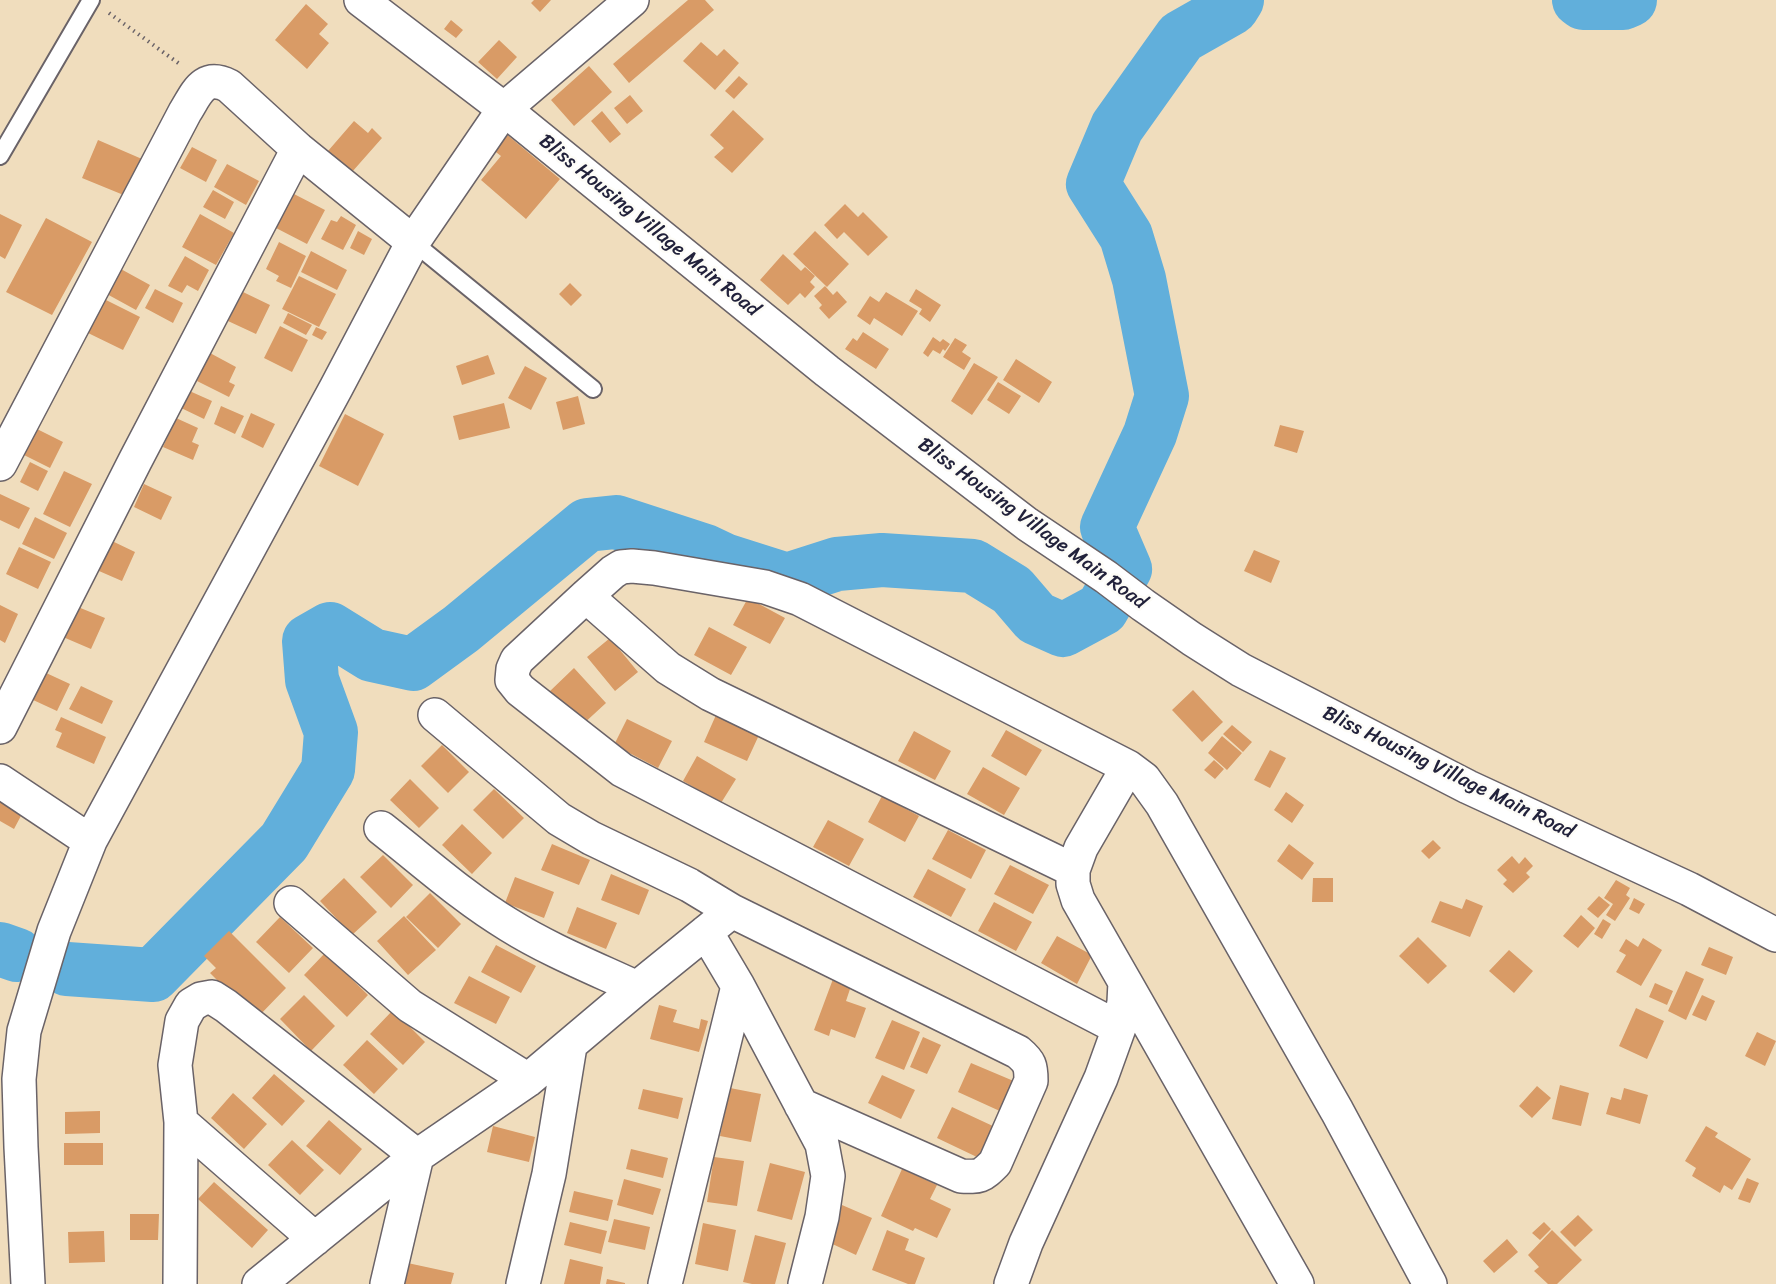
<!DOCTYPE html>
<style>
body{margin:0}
canvas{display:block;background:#f0ddbd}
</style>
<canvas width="1776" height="1284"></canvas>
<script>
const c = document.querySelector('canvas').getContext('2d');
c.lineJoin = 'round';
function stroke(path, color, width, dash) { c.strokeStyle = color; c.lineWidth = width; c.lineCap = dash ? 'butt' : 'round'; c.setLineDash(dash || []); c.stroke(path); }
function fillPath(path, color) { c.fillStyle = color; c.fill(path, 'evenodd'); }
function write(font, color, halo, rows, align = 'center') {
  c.font = font + ' Sriracha,sans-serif'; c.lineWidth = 5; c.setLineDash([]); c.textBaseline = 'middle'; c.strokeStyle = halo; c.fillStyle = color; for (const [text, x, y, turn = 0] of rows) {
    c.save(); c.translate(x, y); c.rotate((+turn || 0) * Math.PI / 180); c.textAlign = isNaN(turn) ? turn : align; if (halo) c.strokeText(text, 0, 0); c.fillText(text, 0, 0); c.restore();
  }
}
stroke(new Path2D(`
 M1579 0 1583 3H1623L1630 0
 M0 949 17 955
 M67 969 153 975 284 842 328 770 331 732 312 680 309 641 330 629 372 655 413 664 461 629 587 525 616 522 705 551 724 560 787 580 837 564 882 560 973 566 1012 590 1036 618 1063 630 1102 609 1125 569 1107 527 1150 434 1162 396 1139 279 1126 236 1093 184 1117 127 1181 37 1232 8 1237 0`), '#61afdb', 54);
fillPath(new Path2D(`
 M534 0H551L540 12 531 3Z
 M688 0H705L714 10 629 83 613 64Z
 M306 4 328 24 319 34 329 43 307 69 275 40Z
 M451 20 463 30 456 38 444 29Z
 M499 40 517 57 497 79 478 62Z
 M701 42 717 56 724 49 739 63 715 90 683 61Z
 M589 66 612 92 574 126 551 100Z
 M739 76 748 84 734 99 725 91Z
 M630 95 643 111 627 124 614 108Z
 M733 110 764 139 732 173 714 157 724 148 710 135Z
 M602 111 621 134 610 143 591 121Z
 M354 121 368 133 372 128 382 138 352 172 328 151Z
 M505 133 560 179 526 219 481 180 501 156 492 149Z
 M98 140 142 159 126 196 82 178Z
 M192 147 217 160 206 182 180 168Z
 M227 164 259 181 246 205 214 187Z
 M213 190 234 202 225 219 203 207Z
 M294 194 325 210 307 244 276 228Z
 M845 204 858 217 863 212 888 237 868 256 844 232 837 239 824 225Z
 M0 214 22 225 5 259 0 256Z
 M200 214 234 233 216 265 182 247Z
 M341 216 356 225 343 250 321 239 331 220 337 222Z
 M46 218 92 242 52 315 6 292Z
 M358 231 372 239 364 255 350 248Z
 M815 231 849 264 827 287 793 254Z
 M279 242 306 256 291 288 276 281 279 276 266 269Z
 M311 251 347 270 337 290 301 272Z
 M783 254 801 271 805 267 815 276 810 282 815 287 805 298 800 293 788 305 760 280Z
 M185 256 209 270 198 291 187 285 182 293 168 286Z
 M119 268 150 285 136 310 105 293Z
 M299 276 336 294 319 327 282 309Z
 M570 283 582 295 571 306 559 294Z
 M825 286 833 295 837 291 847 302 829 319 819 308 822 305 814 296Z
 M155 289 183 303 173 323 145 308Z
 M916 289 941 305 930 322 919 314 922 309 909 301Z
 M243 292 270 305 256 334 228 321Z
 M886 292 918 311 902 336 874 318 870 325 857 316 870 296 879 302Z
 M104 299 140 317 123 350 86 332Z
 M288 313 312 325 306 335 283 323Z
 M280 326 308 340 292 372 264 358Z
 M316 327 327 332 322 340 312 335Z
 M863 332 889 349 876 369 845 349 853 338 857 341Z
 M933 337 940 342 943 339 950 344 945 351 943 349 940 354 933 350 928 357 923 353Z
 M955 338 967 345 962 352 971 358 964 370 943 357Z
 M210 353 236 367 229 382 235 385 229 397 197 381Z
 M488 355 495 374 462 385 456 366Z
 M1016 359 1052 382 1039 403 1003 380Z
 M974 363 998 377 972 415 951 401Z
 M525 366 547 378 531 410 508 398Z
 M998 382 1021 396 1009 414 987 400Z
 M185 389 212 401 204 419 177 406Z
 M578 396 585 424 563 430 556 402Z
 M504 403 510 428 459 440 453 416Z
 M221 406 244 416 235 434 214 424Z
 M251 413 275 424 263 448 241 437Z
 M345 414 384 434 358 486 319 466Z
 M176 418 198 428 192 442 199 445 193 460 163 447Z
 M1280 425 1304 431 1297 453 1274 446Z
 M35 428 63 442 50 468 22 454Z
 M30 462 48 471 38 491 20 482Z
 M64 471 92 484 70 527 43 514Z
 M144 484 172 497 161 520 134 507Z
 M0 494 30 508 19 529 0 520Z
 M35 517 67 533 54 559 22 544Z
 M112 541 135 552 122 581 99 571Z
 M19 547 51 562 38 589 6 574Z
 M1254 550 1280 561 1271 583 1244 571Z
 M748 598 785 618 770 644 733 625Z
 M0 605 18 614 5 643 0 640Z
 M78 607 105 618 91 649 56 634Z
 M709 627 747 647 731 675 694 655Z
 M610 638 638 672 615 691 587 657Z
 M574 668 606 703 581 726 549 692Z
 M44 672 70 684 57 711 31 699Z
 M81 686 113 701 102 724 69 709Z
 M1193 690 1223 722 1202 742 1172 710Z
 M716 715 759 735 747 761 704 742Z
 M61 717 106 737 94 764 56 747 62 733 55 730Z
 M627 719 672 741 658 768 614 745Z
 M1232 725 1252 742 1243 752 1223 734Z
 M1006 730 1042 750 1026 776 991 756Z
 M914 731 951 751 935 780 898 761Z
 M1222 736 1242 753 1227 770 1208 753Z
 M442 745 469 772 448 793 421 766Z
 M1270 750 1286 758 1270 788 1254 780Z
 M697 756 736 779 721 803 683 781Z
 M1214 760 1224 769 1215 779 1204 770Z
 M983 767 1020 788 1004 815 967 794Z
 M410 779 439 808 419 828 390 800Z
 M494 789 524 818 503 839 473 810Z
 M1286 792 1304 805 1292 823 1274 810Z
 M882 796 919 816 905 842 868 822Z
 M0 800 23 812 14 829 0 821Z
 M828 820 864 839 849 866 813 847Z
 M462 824 492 853 472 874 442 845Z
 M948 830 986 850 971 879 932 859Z
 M1433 840 1441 848 1429 859 1421 851Z
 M552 844 590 860 579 885 541 870Z
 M1289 844 1314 863 1302 880 1277 861Z
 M383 855 413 885 391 908 360 877Z
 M1512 856 1519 864 1525 857 1533 866 1526 873 1530 877 1513 893 1503 884 1507 880 1497 870Z
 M1010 865 1049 885 1033 914 994 894Z
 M928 869 966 889 951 917 913 897Z
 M611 874 649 890 639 915 601 900Z
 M515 877 554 892 544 918 505 903Z
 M344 878 377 912 352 935 320 901Z
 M1313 878H1333V902H1312Z
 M1616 880 1630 888 1626 895 1630 898 1615 921 1606 915 1613 904 1604 898Z
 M430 893 461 924 438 948 406 917Z
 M1599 896 1610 905 1598 918 1587 909Z
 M1634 898 1645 904 1639 914 1629 909Z
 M1466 899 1483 906 1470 937 1431 922 1440 901 1462 909Z
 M994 902 1032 922 1016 951 978 931Z
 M577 907 617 923 606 949 567 933Z
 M1581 915 1595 928 1578 948 1563 936Z
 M404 916 436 950 408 975 377 941Z
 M280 917 313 948 289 973 256 942Z
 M1603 919 1611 924 1602 939 1594 934Z
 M229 931 286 988 256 1019 210 973 216 968 204 956Z
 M1057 936 1092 955 1077 984 1041 963Z
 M1418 937 1447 966 1428 984 1399 956Z
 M1643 938 1662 950 1641 986 1616 972 1626 955 1619 951 1626 939 1638 947Z
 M496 945 536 966 521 993 481 972Z
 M1709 947 1733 957 1726 975 1701 965Z
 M1509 950 1533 971 1514 993 1489 971Z
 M325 953 368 995 347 1017 304 975Z
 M1686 971 1704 979 1686 1020 1668 1011Z
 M469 976 510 997 496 1024 454 1003Z
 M833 979 851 986 846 1001 866 1008 855 1038 831 1029 829 1036 814 1030Z
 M1655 983 1673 991 1667 1005 1649 997Z
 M304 995 335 1026 311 1051 280 1019Z
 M1702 995 1715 1001 1706 1021 1692 1015Z
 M659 1005 677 1010 673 1022 699 1029 701 1019 708 1021 699 1052 650 1039Z
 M1636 1008 1664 1021 1647 1059 1619 1046Z
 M393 1010 425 1042 403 1065 370 1034Z
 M892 1020 920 1032 904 1070 875 1058Z
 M1757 1032 1776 1041 1765 1066 1745 1056Z
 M923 1037 941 1045 927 1074 910 1067Z
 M367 1040 398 1069 374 1094 343 1065Z
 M971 1063 1016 1082 1002 1112 958 1092Z
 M274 1074 305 1101 282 1126 252 1098Z
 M882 1075 915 1090 901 1119 868 1103Z
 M1560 1085 1589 1093 1581 1126 1552 1119Z
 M1537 1086 1551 1098 1532 1118 1519 1106Z
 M730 1088 761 1094 751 1142 720 1136Z
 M1624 1088 1648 1095 1640 1124 1606 1114 1611 1097 1621 1100Z
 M643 1089 683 1098 678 1119 638 1109Z
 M233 1093 267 1124 244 1149 211 1118Z
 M952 1107 995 1127 979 1158 937 1138Z
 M100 1111V1133L65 1134V1112Z
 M329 1120 362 1149 340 1175 306 1146Z
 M493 1126 535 1137 529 1162 487 1152Z
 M1706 1126 1718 1133 1715 1137 1751 1159 1732 1190 1724 1185 1720 1193 1692 1176 1696 1168 1685 1161Z
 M292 1140 324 1170 300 1195 268 1165Z
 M64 1143H103V1165H64Z
 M631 1149 668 1158 663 1178 626 1169Z
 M714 1157 744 1161 737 1206 707 1202Z
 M770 1163 805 1172 792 1220 757 1211Z
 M902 1169 937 1185 930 1199 951 1209 937 1238 915 1228 913 1231 881 1216Z
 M1747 1178 1759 1183 1750 1203 1738 1199Z
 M624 1179 661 1189 653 1215 617 1205Z
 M214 1182 268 1230 252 1248 198 1199Z
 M574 1191 613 1200 608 1221 569 1212Z
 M842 1205 872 1218 856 1255 826 1241Z
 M130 1214H159L158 1240H130Z
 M1578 1215 1593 1230 1575 1247 1560 1232Z
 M614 1219 650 1227 645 1250 608 1242Z
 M570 1222 607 1231 601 1254 564 1245Z
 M1544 1222 1551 1229 1540 1240 1532 1233Z
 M703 1223 736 1230 728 1271 695 1264Z
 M887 1230 909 1239 905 1250 925 1258 915 1284H908L872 1270Z
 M1552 1230 1582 1260 1557 1284H1548L1534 1271 1539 1267 1528 1255Z
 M104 1231 105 1262 69 1263 68 1232Z
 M755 1235 786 1243 775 1284H752L743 1282Z
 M1507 1239 1518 1252 1494 1273 1483 1261Z
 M570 1259 603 1267 600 1284H564Z
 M403 1262 454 1273 451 1284H398Z
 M607 1279 625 1283V1284H606Z`), '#d99b66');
const service = new Path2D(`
 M0 156 91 0
 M413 242 593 389`);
const minor = new Path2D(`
 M0 464 185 112C197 93 203 73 229 86L298 149 413 242
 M586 596 668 668 710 694 1073 870
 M435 715 559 819 591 838 689 885 732 911 1018 1052C1030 1062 1031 1066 1031 1081L995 1163C981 1177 980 1177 961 1176L801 1105
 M0 727 135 461 298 149
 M0 781 90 841
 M381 828C423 861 464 898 509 925 549 950 594 968 637 988
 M291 903 410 1006 528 1080
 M706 932 738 986 822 1144 828 1176 822 1217 805 1284
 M1125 982 1297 1284
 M1119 1028 622 770 520 690 512 680 513 669 517 660 586 596 613 572 621 567 632 566 654 568 765 587 800 599 1128 767 1144 779 1162 804 1337 1111 1430 1284
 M181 1122 315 1239
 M28 1284 21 1147 19 1079 24 1031 54 931 90 841 336 388 413 242 504 109
 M180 1284 181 1122 175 1065 182 1021 191 1005 201 999 212 997 226 1006 417 1156 387 1284
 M259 1284 417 1156 528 1080 637 988 732 911
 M523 1284 549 1174 570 1046
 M665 1284 738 986
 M1011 1284 1026 1243 1101 1078 1119 1028 1124 1002 1125 982 1078 900 1073 884V870L1081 848 1128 767`);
const tertiary = new Path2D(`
 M361 0 504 109 827 371 1027 524 1106 577 1143 605 1192 639 1241 670 1468 787 1689 889 1776 935
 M504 109 632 0`);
stroke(service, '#6a6368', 20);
stroke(minor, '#6a6368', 36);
stroke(tertiary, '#6a6368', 36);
stroke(new Path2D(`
 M109 13 181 65`), '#6a6368', 4, [1.5, 4.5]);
stroke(service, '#fff', 16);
stroke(minor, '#fff', 33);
stroke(tertiary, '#fff', 33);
write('20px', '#22223b', '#fdfcf7', [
 ["Bliss Housing Village Main Road",649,226,39],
 ["Bliss Housing Village Main Road",1032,524,36],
 ["Bliss Housing Village Main Road",1448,773,26]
]);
</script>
